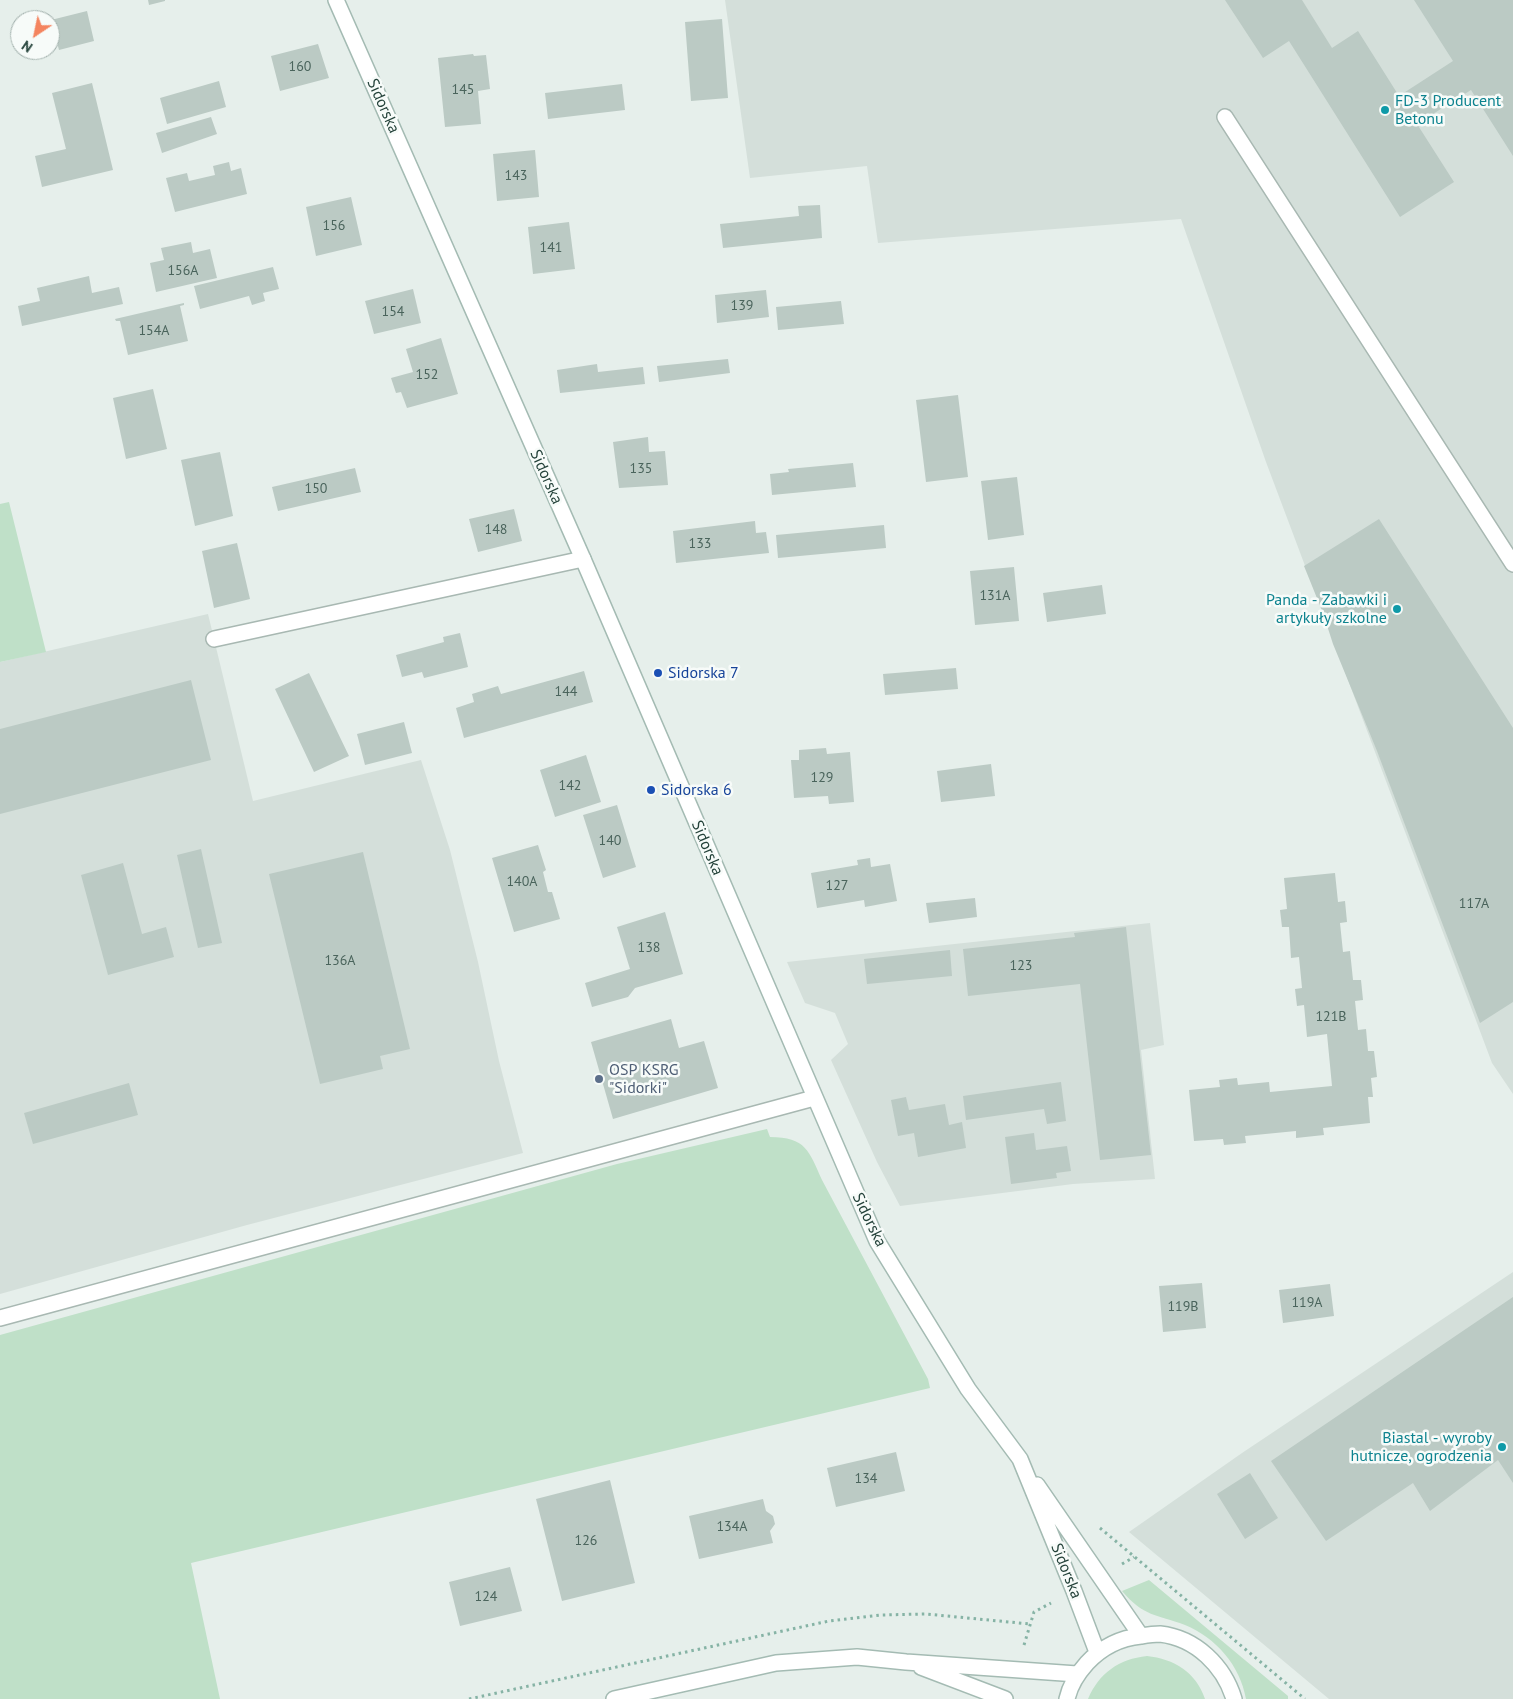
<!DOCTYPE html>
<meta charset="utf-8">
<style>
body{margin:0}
#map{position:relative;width:1513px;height:1699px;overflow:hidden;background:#e6efeb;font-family:"PT Sans",sans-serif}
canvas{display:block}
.north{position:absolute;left:10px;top:10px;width:50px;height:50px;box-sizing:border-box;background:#f7fbf9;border:1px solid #a3b1ad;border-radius:50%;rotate:214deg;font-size:14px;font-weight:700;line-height:20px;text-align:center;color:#24423a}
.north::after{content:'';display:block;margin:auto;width:18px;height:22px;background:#f4845f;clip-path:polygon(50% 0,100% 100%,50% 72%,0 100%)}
</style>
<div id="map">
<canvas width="1513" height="1699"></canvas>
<div class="north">N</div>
</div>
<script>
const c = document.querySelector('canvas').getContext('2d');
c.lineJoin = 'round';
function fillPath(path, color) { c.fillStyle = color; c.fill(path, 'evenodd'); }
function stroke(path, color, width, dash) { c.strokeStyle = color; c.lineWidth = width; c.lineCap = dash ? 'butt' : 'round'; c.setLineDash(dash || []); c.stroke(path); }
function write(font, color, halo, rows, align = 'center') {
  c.font = font + ' "PT Sans",sans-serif'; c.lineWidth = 5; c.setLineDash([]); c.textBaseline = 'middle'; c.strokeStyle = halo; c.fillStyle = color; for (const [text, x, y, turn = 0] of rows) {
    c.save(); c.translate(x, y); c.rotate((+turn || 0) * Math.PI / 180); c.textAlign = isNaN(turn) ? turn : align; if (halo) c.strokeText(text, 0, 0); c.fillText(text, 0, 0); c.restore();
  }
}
fillPath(new Path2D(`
 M725 0H1513V1094L1492 1063 1266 462 1181 219 878 243 867 166 750 178Z
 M208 614 253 801 421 760 450 850 478 962 499 1061 523 1153 247 1225 0 1294V662Z
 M1150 923 1164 1045 1141 1050 1155 1179 1073 1184 900 1206 877 1162 831 1060 848 1044 835 1013 805 1003 787 962Z
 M1513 1272V1699H1329L1129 1532 1242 1453Z`), '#d4dfda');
fillPath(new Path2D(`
 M9 502 46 652 0 662V504Z
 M767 1129 770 1137C806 1137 809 1151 822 1180L928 1379 930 1388 191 1563 220 1699H0V1335L617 1164Z
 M1149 1580 1288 1696V1699H1246C1240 1665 1216 1638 1185 1625 1156 1614 1144 1617 1122 1591Z
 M1147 1656C1174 1659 1196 1672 1205 1699H1088C1099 1673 1119 1659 1147 1656Z`), '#bfe0c8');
fillPath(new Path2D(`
 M148 0H165V1L149 5Z
 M1225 0H1302L1332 48 1358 31 1399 96 1453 61 1414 0H1513V156L1471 90 1417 124 1454 182 1400 217 1289 41 1263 58Z
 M87 11 94 41 59 50 51 20Z
 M722 19 728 98 691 101 685 22Z
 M318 44 329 78 280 91 271 56Z
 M473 54 474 56 486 55 490 89 478 91 481 124 445 127 438 58Z
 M219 81 226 107 167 124 160 98Z
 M92 83 113 170 42 187 35 156 66 149 52 93Z
 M622 84 625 110 548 119 545 93Z
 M211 117 217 134 162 153 156 133Z
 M535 150 539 197 497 201 493 154Z
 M229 162 231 171 241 168 247 194 175 212 166 178 187 173 189 181 215 175 213 166Z
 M351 197 362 245 316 256 306 207Z
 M820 205 822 238 723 248 720 224 799 216 798 206Z
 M569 222 575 269 533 274 528 227Z
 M191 242 193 253 210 249 217 278 156 292 150 263 164 260 161 248Z
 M273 267 279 289 263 293 265 301 252 305 249 296 200 309 194 286Z
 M89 276 92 293 119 287 123 304 22 326 18 306 40 301 37 288Z
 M413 289 421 323 374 334 365 301Z
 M766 290 769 317 717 323 715 295Z
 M841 301 844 324 778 330 776 307Z
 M184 303V305L180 306 188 341 128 355 120 321H116L115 319Z
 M441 338 458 394 407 408 401 392 396 393 391 378 413 372 406 349Z
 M728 359 730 373 659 382 657 366Z
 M597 364 598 372 643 367 645 384 560 393 557 370Z
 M153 389 167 449 126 459 113 398Z
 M958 395 968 477 926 482 916 400Z
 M648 437 649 452 665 451 668 485 619 488 613 442Z
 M220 452 233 516 195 526 181 460Z
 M853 463 856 487 772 495 770 474 789 472 788 469Z
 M355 468 361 492 278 511 272 487Z
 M1017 477 1024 535 988 540 981 481Z
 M514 509 522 541 478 552 469 519Z
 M1379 519 1513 728V1002L1480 1023 1377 751 1333 644 1323 613 1304 566Z
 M755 521 756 533 766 532 769 553 676 563 673 531Z
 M884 525 886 548 778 558 776 535Z
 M237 543 250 599 214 608 202 551Z
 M1014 567 1019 621 975 625 970 571Z
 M1102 585 1106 614 1047 622 1043 593Z
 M460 633 468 667 424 678 422 672 402 677 396 655 444 642 443 637Z
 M956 668 958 689 885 695 883 674Z
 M584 671 593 702 464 738 456 708 474 702 472 694 498 686 501 694Z
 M309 673 349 756 314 772 275 689Z
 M191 680 211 760 0 814V729Z
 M404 722 412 753 365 765 357 734Z
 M826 748 827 754 850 752 854 802 829 804 828 796 794 798 791 760H799V750Z
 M586 755 601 802 555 817 540 770Z
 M991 764 995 796 941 802 937 771Z
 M617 805 636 867 603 878 583 815Z
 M538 845 546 870 543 872 548 892H552L560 919 514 932 492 858Z
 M201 849 222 943 198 948 177 855Z
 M363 852 410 1049 380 1056 383 1069 320 1084 269 874Z
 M870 858 871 867 890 864 897 901 865 907 864 900 817 908 811 873 858 865 857 860Z
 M123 863 142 934 166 927 174 957 108 975 81 875Z
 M1335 873 1338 902 1345 901 1347 922 1340 923 1343 952 1350 951 1353 980H1361L1363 1000 1355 1001 1358 1030 1366 1029 1368 1051H1374L1377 1077 1371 1078 1373 1097H1368L1370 1123 1323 1128 1324 1135 1296 1138V1131L1245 1136 1246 1143 1224 1145 1223 1139 1194 1141 1189 1090 1220 1087 1219 1080 1237 1078 1238 1085 1269 1082 1270 1092 1332 1086 1327 1034 1307 1037 1304 1005 1297 1006 1295 989 1302 988 1299 957 1291 958 1289 927H1282L1280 910 1287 909 1284 878Z
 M975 898 977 917 929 923 926 903Z
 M665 912 683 974 635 988 628 997 592 1007 585 983 630 969 617 927Z
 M1126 927 1151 1155 1100 1160 1080 984 968 996 963 949 1075 937 1074 933Z
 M950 950 952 976 867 984 864 959Z
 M671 1019 679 1048 704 1041 718 1088 613 1119 591 1042Z
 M1061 1082 1066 1121 1047 1124 1044 1109 966 1120 963 1096Z
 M129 1083 138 1115 33 1144 24 1113Z
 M906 1097 909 1110 945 1104 949 1125 962 1122 966 1148 918 1157 914 1133 898 1136 891 1100Z
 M1034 1133 1036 1150 1067 1146 1071 1171 1056 1173 1057 1178 1011 1184 1005 1137Z
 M1202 1283 1206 1328 1163 1332 1159 1286Z
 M1330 1284 1334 1316 1283 1323 1279 1290Z
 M1513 1297V1483L1498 1460 1430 1511 1413 1483 1326 1541 1271 1461Z
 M896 1452 905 1491 836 1507 827 1468Z
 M1250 1473 1278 1518 1245 1539 1217 1494Z
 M610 1480 635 1583 562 1601 536 1499Z
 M763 1499 766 1511 773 1516 775 1524 770 1531 773 1543 699 1559 689 1516Z
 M510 1567 522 1611 460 1626 449 1582Z`), '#bbcac4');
const street = new Path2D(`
 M1225 117 1513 564
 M214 639 583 559
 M0 1318 814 1098`);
const secondary = new Path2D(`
 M336 0 583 559 877 1241 968 1389 1020 1459 1074 1591 1097 1652
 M1037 1485 1141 1636
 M921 1667 1005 1699
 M614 1699 776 1663 857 1657 906 1662 1077 1674
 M1067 1699C1070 1685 1078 1673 1087 1663 1102 1647 1120 1638 1141 1636 1147 1635 1154 1634 1160 1634 1196 1638 1224 1666 1234 1699`);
stroke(street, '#a8b8b2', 18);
stroke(secondary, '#a4bbb3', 18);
stroke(new Path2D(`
 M1100 1528 1305 1699
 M1122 1564 1134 1557
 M1024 1645 1034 1612 1051 1603
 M469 1699 829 1621 880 1615 926 1614 1030 1624`), '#86b3a5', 3, [2.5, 4]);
stroke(street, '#fff', 15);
stroke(secondary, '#fff', 15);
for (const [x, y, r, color] of [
 [1385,110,5,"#0f9aa8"],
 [1397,609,5,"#0f9aa8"],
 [658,673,5,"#1a4fb4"],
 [651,790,5,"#1a4fb4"],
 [599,1079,5,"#5c6f8a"],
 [1502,1447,5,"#0f9aa8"]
]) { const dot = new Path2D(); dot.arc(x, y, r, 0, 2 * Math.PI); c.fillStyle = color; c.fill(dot); stroke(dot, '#f7fbf9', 2); }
write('14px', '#4a645c', null, [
 ["160",300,67],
 ["145",463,90],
 ["143",516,176],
 ["156",334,226],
 ["141",551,248],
 ["156A",183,271],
 ["139",742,306],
 ["154",393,312],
 ["154A",154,331],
 ["152",427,375],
 ["135",641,469],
 ["150",316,489],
 ["148",496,530],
 ["133",700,544],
 ["131A",995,596],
 ["144",566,692],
 ["129",822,778],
 ["142",570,786],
 ["140",610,841],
 ["140A",522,882],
 ["127",837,886],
 ["117A",1474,904],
 ["138",649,948],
 ["136A",340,961],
 ["123",1021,966],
 ["121B",1331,1017],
 ["119A",1307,1303],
 ["119B",1183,1307],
 ["134",866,1479],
 ["134A",732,1527],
 ["126",586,1541],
 ["124",486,1597]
]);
write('16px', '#0d838f', '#f7fbf9', [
 ["FD-3 Producent",1395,101,"left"],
 ["Betonu",1395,119,"left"],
 ["Panda - Zabawki i",1387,600],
 ["artykuły szkolne",1387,618],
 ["Biastal - wyroby",1492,1438],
 ["hutnicze, ogrodzenia",1492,1456]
], 'right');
write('16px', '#24423a', '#f7fbf9', [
 ["Sidorska",383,106,66],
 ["Sidorska",546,477,66],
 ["Sidorska",707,848,67],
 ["Sidorska",869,1220,64],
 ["Sidorska",1066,1571,68]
]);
write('16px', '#164399', '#f7fbf9', [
 ["Sidorska 7",668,673],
 ["Sidorska 6",661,790]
], 'left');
write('16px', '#4e5e75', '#f7fbf9', [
 ["OSP KSRG",609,1070],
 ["\"Sidorki\"",609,1088]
], 'left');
</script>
